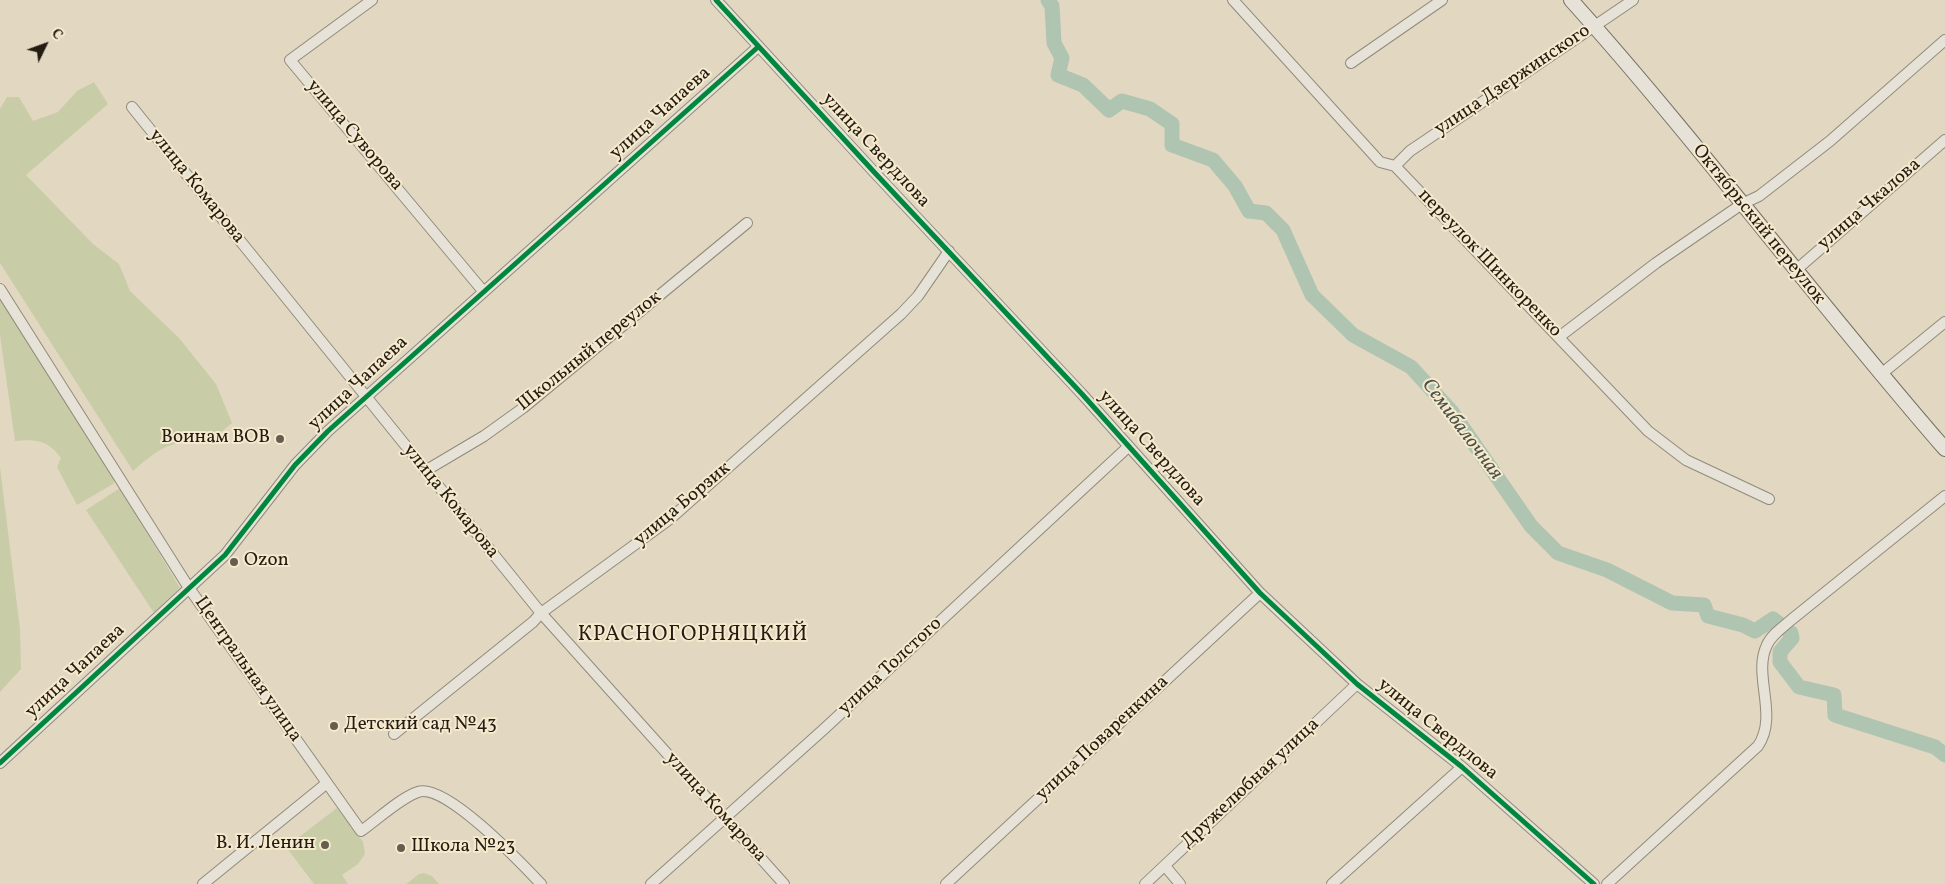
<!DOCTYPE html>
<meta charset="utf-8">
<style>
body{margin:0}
#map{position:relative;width:1945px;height:884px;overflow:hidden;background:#e2d8c1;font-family:Vollkorn,serif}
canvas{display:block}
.north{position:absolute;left:20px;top:20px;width:50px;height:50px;-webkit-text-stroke:4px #f5eace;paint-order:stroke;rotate:48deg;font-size:14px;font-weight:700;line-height:20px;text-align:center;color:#241b12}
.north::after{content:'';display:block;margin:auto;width:18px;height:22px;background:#241b12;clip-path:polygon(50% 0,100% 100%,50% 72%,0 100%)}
</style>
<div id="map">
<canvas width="1945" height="884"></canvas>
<div class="north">С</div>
</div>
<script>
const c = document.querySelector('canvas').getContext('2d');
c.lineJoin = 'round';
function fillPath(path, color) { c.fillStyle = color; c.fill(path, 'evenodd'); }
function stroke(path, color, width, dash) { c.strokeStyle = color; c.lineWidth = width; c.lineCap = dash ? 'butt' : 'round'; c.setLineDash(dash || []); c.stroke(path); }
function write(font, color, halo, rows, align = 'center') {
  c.font = font + ' Vollkorn,serif'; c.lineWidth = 4; c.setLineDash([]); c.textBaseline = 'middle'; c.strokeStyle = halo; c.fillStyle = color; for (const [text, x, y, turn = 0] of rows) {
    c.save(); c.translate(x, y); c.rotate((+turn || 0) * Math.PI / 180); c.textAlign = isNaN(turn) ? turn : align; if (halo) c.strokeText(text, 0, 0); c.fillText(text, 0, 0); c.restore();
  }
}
fillPath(new Path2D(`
 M94 82 108 104 26 175 93 244 119 264 130 291 179 338 216 384 232 423 209 442C172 439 160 447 133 471L0 263V109L7 97H19L33 121 58 112 77 91Z
 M0 299 6 305 115 480 113 484 77 505 57 467 61 458C48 440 36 439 15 441L0 335Z
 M0 467 20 629 21 669 0 692Z
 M120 488 180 588 154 613 86 510Z
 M337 808 363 842 365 854 358 864 342 875 348 884H314L286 847Z
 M424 873 432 876 439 884H406L419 874Z`), '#c8cca7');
stroke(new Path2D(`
 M1048 0 1052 6 1054 43 1062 58 1058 75 1083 85 1109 110 1122 101 1150 109 1172 124V145L1213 160 1235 186 1249 211 1266 213 1283 230 1312 295 1353 335 1411 367 1452 412 1531 526 1558 553 1607 570 1672 603 1704 605 1708 616 1743 625 1755 631 1773 619 1791 633 1792 638 1780 652V662L1799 687 1834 695 1835 715 1935 747 1945 755`), '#b0c4b2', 15);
const street = new Path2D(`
 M372 0 290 60 483 291
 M716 0 875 173 1082 394 1260 593 1357 684 1462 767 1594 884
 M1233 0 1380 162 1395 166 1648 431 1686 460 1769 499
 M1351 63 1442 0
 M132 107 541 613 784 884
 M1395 166 1410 151 1633 0
 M1795 271 1945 140
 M0 289 189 588 361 831C377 820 400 798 418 792 445 782 522 864 541 884
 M1559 337 1656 263 1742 204 1759 196 1830 141 1945 40
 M1880 375 1945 322
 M425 471 484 436 523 408 747 223
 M394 734 533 622 541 613 670 519 901 314 918 296 949 251
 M0 763 225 555 295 465 328 431 758 47
 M1165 866 1180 884
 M203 884 327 783
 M651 884 824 729 1128 447
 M946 884 1260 593
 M1145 884 1357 684
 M1332 884 1462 767
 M1607 884 1758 746C1779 715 1752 675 1767 645 1771 635 1783 627 1791 620L1945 496`);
const secondary = new Path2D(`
 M1571 0C1701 145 1817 302 1945 449`);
stroke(street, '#918a7c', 12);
stroke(secondary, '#767064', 16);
stroke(street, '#e7e2d7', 10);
stroke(secondary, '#e7e2d7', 14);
stroke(new Path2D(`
 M716 0 875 173 1082 394 1260 593 1357 684 1462 767 1594 884
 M0 763 225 555 295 465 328 431 758 47`), '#00873e', 5);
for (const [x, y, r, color] of [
 [280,439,5,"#665d4f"],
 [234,562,5,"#665d4f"],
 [334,726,5,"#665d4f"],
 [325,845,5,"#665d4f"],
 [401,848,5,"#665d4f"]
]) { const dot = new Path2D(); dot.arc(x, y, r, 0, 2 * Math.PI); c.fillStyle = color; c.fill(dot); stroke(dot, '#f5eace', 2); }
write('19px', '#241b12', '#f5eace', [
 ["улица Дзержинского",1513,81,-34],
 ["улица Чапаева",661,114,-42],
 ["улица Суворова",354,136,50],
 ["улица Свердлова",875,151,47],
 ["улица Комарова",196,187,51],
 ["улица Чкалова",1870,205,-41],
 ["Октябрьский переулок",1758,225,51],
 ["переулок Шинкоренко",1489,264,46],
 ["Школьный переулок",590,352,-39],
 ["улица Чапаева",359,384,-43],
 ["улица Свердлова",1151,449,48],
 ["улица Комарова",450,502,51],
 ["улица Борзик",683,505,-40],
 ["улица Толстого",891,667,-43],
 ["Центральная улица",247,670,55],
 ["улица Чапаева",76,672,-43],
 ["улица Свердлова",1437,730,39],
 ["улица Поваренкина",1103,739,-43],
 ["Дружелюбная улица",1251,784,-43],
 ["улица Комарова",715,808,48]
]);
write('19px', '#241b12', '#f5eace', [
 ["Воинам ВОВ",270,439,"right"],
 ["Ozon",244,562],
 ["Детский сад №43",344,726],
 ["В. И. Ленин",315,845,"right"],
 ["Школа №23",411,848]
], 'left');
write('italic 20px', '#4d5348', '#f5eace', [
 ["Семибалочная",1461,430,53]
]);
c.letterSpacing = '1px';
write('21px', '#241b12', '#f5eace', [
 ["КРАСНОГОРНЯЦКИЙ",693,636]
]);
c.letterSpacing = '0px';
</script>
